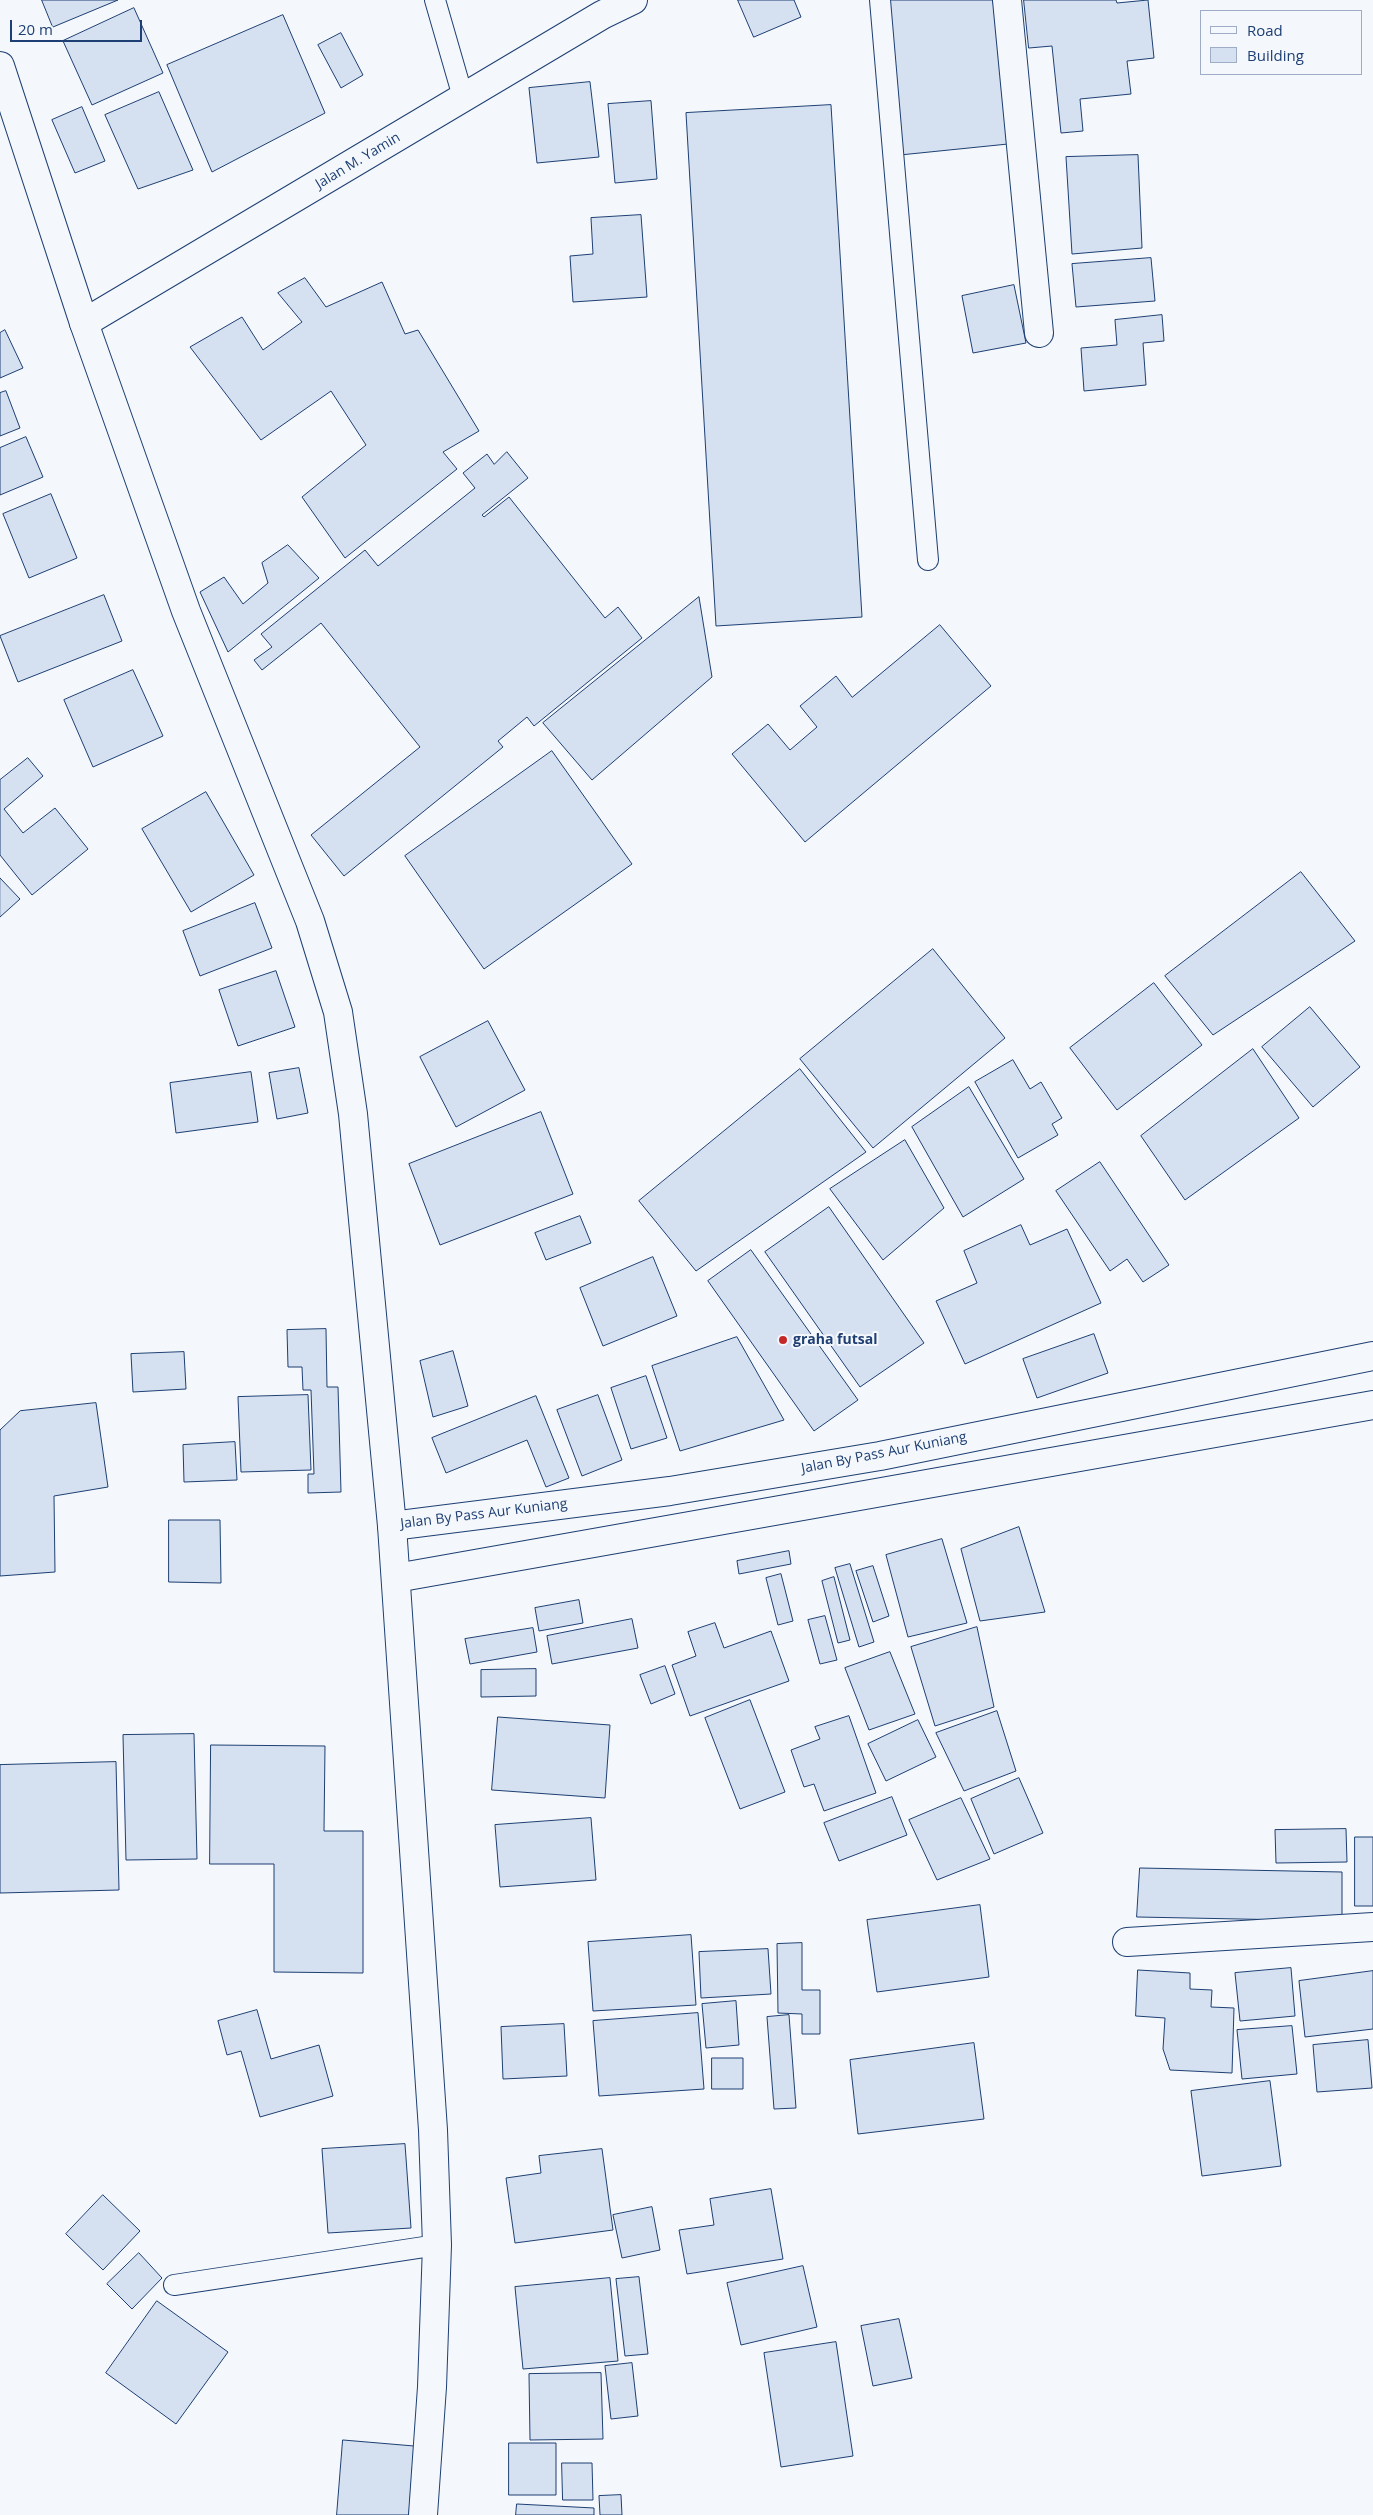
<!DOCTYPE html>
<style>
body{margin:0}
#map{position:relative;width:1373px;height:2515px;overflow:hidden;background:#f4f7fb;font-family:"Open Sans",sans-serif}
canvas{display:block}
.legend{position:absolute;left:1200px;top:10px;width:162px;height:65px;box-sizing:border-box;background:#f4f7fb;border:1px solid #9eadc5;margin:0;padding:6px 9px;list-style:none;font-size:15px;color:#1d3f73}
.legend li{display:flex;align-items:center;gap:10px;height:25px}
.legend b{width:25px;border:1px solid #9eadc5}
.scale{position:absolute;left:10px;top:20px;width:132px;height:22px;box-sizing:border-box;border:2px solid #1d3f73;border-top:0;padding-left:6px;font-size:15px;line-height:18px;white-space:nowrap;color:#1d3f73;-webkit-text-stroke:4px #f4f7fb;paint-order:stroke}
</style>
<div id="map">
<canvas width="1373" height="2515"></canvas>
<ul class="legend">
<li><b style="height:6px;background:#f4f7fb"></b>Road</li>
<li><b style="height:14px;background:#d5e0f0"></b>Building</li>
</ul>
<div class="scale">20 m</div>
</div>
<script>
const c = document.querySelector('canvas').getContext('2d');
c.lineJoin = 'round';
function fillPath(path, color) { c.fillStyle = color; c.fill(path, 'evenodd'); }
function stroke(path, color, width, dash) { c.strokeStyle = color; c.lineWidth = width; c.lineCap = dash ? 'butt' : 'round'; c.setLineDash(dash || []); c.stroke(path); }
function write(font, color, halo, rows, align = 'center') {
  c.font = font + ' "Open Sans",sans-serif'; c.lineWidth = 4; c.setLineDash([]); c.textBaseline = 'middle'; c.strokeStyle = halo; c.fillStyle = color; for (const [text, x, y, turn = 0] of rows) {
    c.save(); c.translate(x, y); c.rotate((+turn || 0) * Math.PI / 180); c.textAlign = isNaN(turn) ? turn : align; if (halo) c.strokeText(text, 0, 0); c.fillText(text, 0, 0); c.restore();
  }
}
const building = new Path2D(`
 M42 0H118L53 27Z
 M738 0H794L801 17 754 37Z
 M884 0H993L1008 144 900 155Z
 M1024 0H1116L1117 3 1148 0 1154 58 1127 61 1131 94 1080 99 1083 131 1061 133 1052 46 1029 48Z
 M134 8 163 73 92 105 63 41Z
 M283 15 325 113 212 172 167 65Z
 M341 33 363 75 341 88 318 45Z
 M590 82 599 157 537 163 529 88Z
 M159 92 193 170 138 189 105 115Z
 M651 101 657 179 615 183 608 104Z
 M831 105 862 617 716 626 686 113Z
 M82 107 105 161 75 173 52 120Z
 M1138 155 1142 248 1072 254 1066 157Z
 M641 215 647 297 573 302 570 256 593 254 591 218Z
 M1151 258 1155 301 1076 307 1072 264Z
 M305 278 326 307 382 282 405 334 418 330 479 431 443 452 457 469 345 558 302 497 366 445 331 391 261 440 190 347 242 317 263 350 302 322 278 293Z
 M1014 285 1026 343 973 353 962 296Z
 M1162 315 1164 341 1143 343 1146 385 1084 391 1081 348 1117 345 1115 320Z
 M5 330 23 368 0 378V333Z
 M6 391 20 428 0 436V393Z
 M26 437 43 477 0 495V448Z
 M507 452 528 478 482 515 484 517 509 497 605 618 618 607 642 638 534 726 527 717 498 741 503 747 344 876 311 835 420 747 321 623 262 670 254 660 272 647 261 634 365 550 378 566 475 488 463 473 487 454 494 464Z
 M51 494 77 558 29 578 3 514Z
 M288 545 319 578 228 652 200 592 224 577 243 604 268 583 262 563Z
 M104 595 122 641 18 682 0 636Z
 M699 597 712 677 592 780 543 723Z
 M940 625 991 686 805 842 732 754 768 724 790 750 817 727 800 706 836 676 852 697Z
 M133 670 163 736 93 767 64 700Z
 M552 751 632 864 484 969 405 856Z
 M28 758 43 776 4 809 23 833 55 808 88 849 32 895 0 855V780Z
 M206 792 254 875 191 912 142 829Z
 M1301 872 1355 941 1213 1035 1165 976Z
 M0 878 20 899 0 917Z
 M255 903 272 948 200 976 183 931Z
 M933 949 1005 1038 873 1148 800 1059Z
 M276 971 295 1027 238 1046 219 990Z
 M1154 983 1202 1045 1117 1110 1070 1048Z
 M1310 1007 1360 1067 1313 1107 1262 1047Z
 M488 1021 525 1090 456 1127 420 1057Z
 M1253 1049 1299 1118 1185 1200 1141 1136Z
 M1013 1060 1030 1089 1041 1082 1062 1118 1052 1124 1058 1135 1018 1158 975 1082Z
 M299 1068 308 1113 277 1119 269 1073Z
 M800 1069 866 1152 696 1271 639 1201Z
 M251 1072 258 1122 176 1133 170 1083Z
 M969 1087 1024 1179 963 1217 912 1127Z
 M541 1112 573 1194 440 1245 409 1164Z
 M905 1140 944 1208 883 1260 830 1189Z
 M1100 1162 1169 1265 1143 1282 1127 1259 1110 1271 1056 1191Z
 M829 1207 924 1343 860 1387 765 1252Z
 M580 1216 591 1243 546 1260 535 1233Z
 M1021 1225 1030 1245 1067 1229 1101 1303 965 1364 936 1301 977 1283 964 1251Z
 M751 1250 858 1400 814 1431 708 1281Z
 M653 1257 677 1316 603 1346 580 1288Z
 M326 1329 327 1387H338L341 1492 308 1493V1474H314L311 1390H303L302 1367H288L287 1330Z
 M1094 1334 1108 1373 1037 1398 1023 1359Z
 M737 1337 784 1420 680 1451 652 1366Z
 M453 1351 468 1406 433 1417 420 1361Z
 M184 1352 186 1389 133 1392 131 1354Z
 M646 1376 667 1438 631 1449 611 1388Z
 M308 1395 311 1470 241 1472 238 1397Z
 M598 1395 622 1460 582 1476 557 1410Z
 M536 1396 569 1478 546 1487 527 1440 446 1473 432 1438Z
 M96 1403 108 1487 54 1496 55 1572 0 1576V1430L20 1411Z
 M235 1442 237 1480 184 1482 183 1445Z
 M169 1520H220L221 1583 169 1582Z
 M1019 1527 1045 1612 980 1621 961 1549Z
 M942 1539 967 1623 908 1637 886 1555Z
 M789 1551 791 1564 739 1574 737 1561Z
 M850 1564 874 1642 859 1647 835 1568Z
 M873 1566 889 1616 873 1622 856 1571Z
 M781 1574 793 1621 778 1625 766 1578Z
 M834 1577 850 1640 838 1643 822 1581Z
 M579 1600 583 1623 539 1631 535 1608Z
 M825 1616 837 1660 820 1664 808 1620Z
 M632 1619 638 1648 552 1664 547 1636Z
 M715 1623 724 1648 771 1631 789 1681 690 1716 672 1665 696 1656 688 1632Z
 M977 1627 994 1707 935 1726 911 1647Z
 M533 1628 537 1652 470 1664 465 1639Z
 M890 1652 915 1714 869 1730 845 1668Z
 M665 1666 675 1694 651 1704 640 1675Z
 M536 1669V1696L481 1697V1670Z
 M750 1700 785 1792 740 1809 705 1718Z
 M997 1711 1016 1771 964 1791 936 1733Z
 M849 1716 876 1793 824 1811 814 1784 804 1787 791 1750 820 1739 815 1727Z
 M498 1717 610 1725 605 1798 492 1790Z
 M918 1720 936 1757 886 1781 868 1744Z
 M194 1734 197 1859 126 1860 123 1735Z
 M211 1745 325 1746 324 1831H363V1973L274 1972V1864H210Z
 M116 1762 119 1890 0 1893V1765Z
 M1019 1778 1043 1833 994 1854 971 1799Z
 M892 1797 907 1835 839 1861 824 1823Z
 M961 1798 990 1859 937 1880 909 1820Z
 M591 1818 596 1880 500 1887 495 1825Z
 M1346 1829 1347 1862 1276 1863 1275 1830Z
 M1355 1837H1373V1906H1355Z
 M1140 1868 1342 1872V1921L1137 1917Z
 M980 1905 989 1977 877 1992 867 1920Z
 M691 1935 696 2005 593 2011 588 1942Z
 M802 1943V1990H820V2034H802V2014L778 2013 777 1944Z
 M768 1949 771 1994 701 1998 699 1952Z
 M1291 1968 1295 2016 1240 2021 1235 1973Z
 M1138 1970 1190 1973V1989L1212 1990 1211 2007 1234 2008 1232 2073 1170 2070 1163 2049 1165 2018 1136 2016Z
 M1373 1971V2029L1305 2037 1299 1981Z
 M736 2001 739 2045 706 2048 702 2004Z
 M257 2010 271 2059 319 2045 333 2096 260 2117 241 2051 227 2055 218 2021Z
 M698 2013 704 2089 599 2096 593 2021Z
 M789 2015 796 2108 774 2109 767 2017Z
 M564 2024 567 2076 503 2079 501 2027Z
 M1292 2026 1297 2074 1242 2079 1237 2030Z
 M1368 2040 1372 2088 1317 2092 1313 2045Z
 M974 2043 984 2119 858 2134 850 2060Z
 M712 2058H743V2089H712Z
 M1270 2081 1281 2166 1202 2176 1191 2091Z
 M405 2144 411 2228 328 2233 322 2149Z
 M602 2149 613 2230 515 2243 506 2178 541 2173 539 2156Z
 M771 2189 783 2259 687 2274 679 2230 714 2225 710 2199Z
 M103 2195 140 2231 103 2270 66 2234Z
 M652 2207 660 2250 622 2258 613 2215Z
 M139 2253 162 2278 132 2309 107 2284Z
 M803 2266 817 2327 741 2345 727 2283Z
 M639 2277 648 2354 625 2356 616 2279Z
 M610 2278 618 2361 523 2369 515 2287Z
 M157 2301 228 2352 176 2424 106 2373Z
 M899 2319 912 2378 873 2386 861 2326Z
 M836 2342 853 2456 781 2467 764 2353Z
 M632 2363 638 2416 611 2419 605 2366Z
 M601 2373 603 2439 530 2440 529 2374Z
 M343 2440 414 2446 409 2515H337Z
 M509 2443H556V2495H509Z
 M562 2463H592L593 2500H563Z
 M621 2495 622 2515H600L599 2496Z
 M517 2504 594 2508V2515H516Z`);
fillPath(building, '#d5e0f0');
stroke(building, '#1d3f73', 1);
const lane = new Path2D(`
 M435 0 463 97
 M880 0 928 560
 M174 2285 437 2245`);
const street = new Path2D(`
 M1007 0 1039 333
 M1127 1942 1373 1927`);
const secondary = new Path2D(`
 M84 323 602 15 633 0
 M392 1526 433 2130 437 2245 432 2387 423 2515`);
const highway = new Path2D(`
 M0 66 84 323 186 611 310 921 338 1012 353 1114 392 1526 670 1491 880 1456 1373 1356
 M396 1578 1373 1405`);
stroke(lane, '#1d3f73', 22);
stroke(street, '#1d3f73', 30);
stroke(secondary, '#1d3f73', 30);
stroke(highway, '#1d3f73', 30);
stroke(lane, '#f4f7fb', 20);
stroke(street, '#f4f7fb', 28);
stroke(secondary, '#f4f7fb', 28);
stroke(highway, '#f4f7fb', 28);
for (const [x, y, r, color] of [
 [783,1340,5,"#c62828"]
]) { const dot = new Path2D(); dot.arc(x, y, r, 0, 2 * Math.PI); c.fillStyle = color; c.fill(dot); stroke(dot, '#f4f7fb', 2); }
write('14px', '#1d3f73', '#f4f7fb', [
 ["Jalan M. Yamin",358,161,-31],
 ["Jalan By Pass Aur Kuniang",884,1453,-11],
 ["Jalan By Pass Aur Kuniang",484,1514,-7]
]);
write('bold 14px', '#1d3f73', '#f4f7fb', [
 ["graha futsal",793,1340]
], 'left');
</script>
